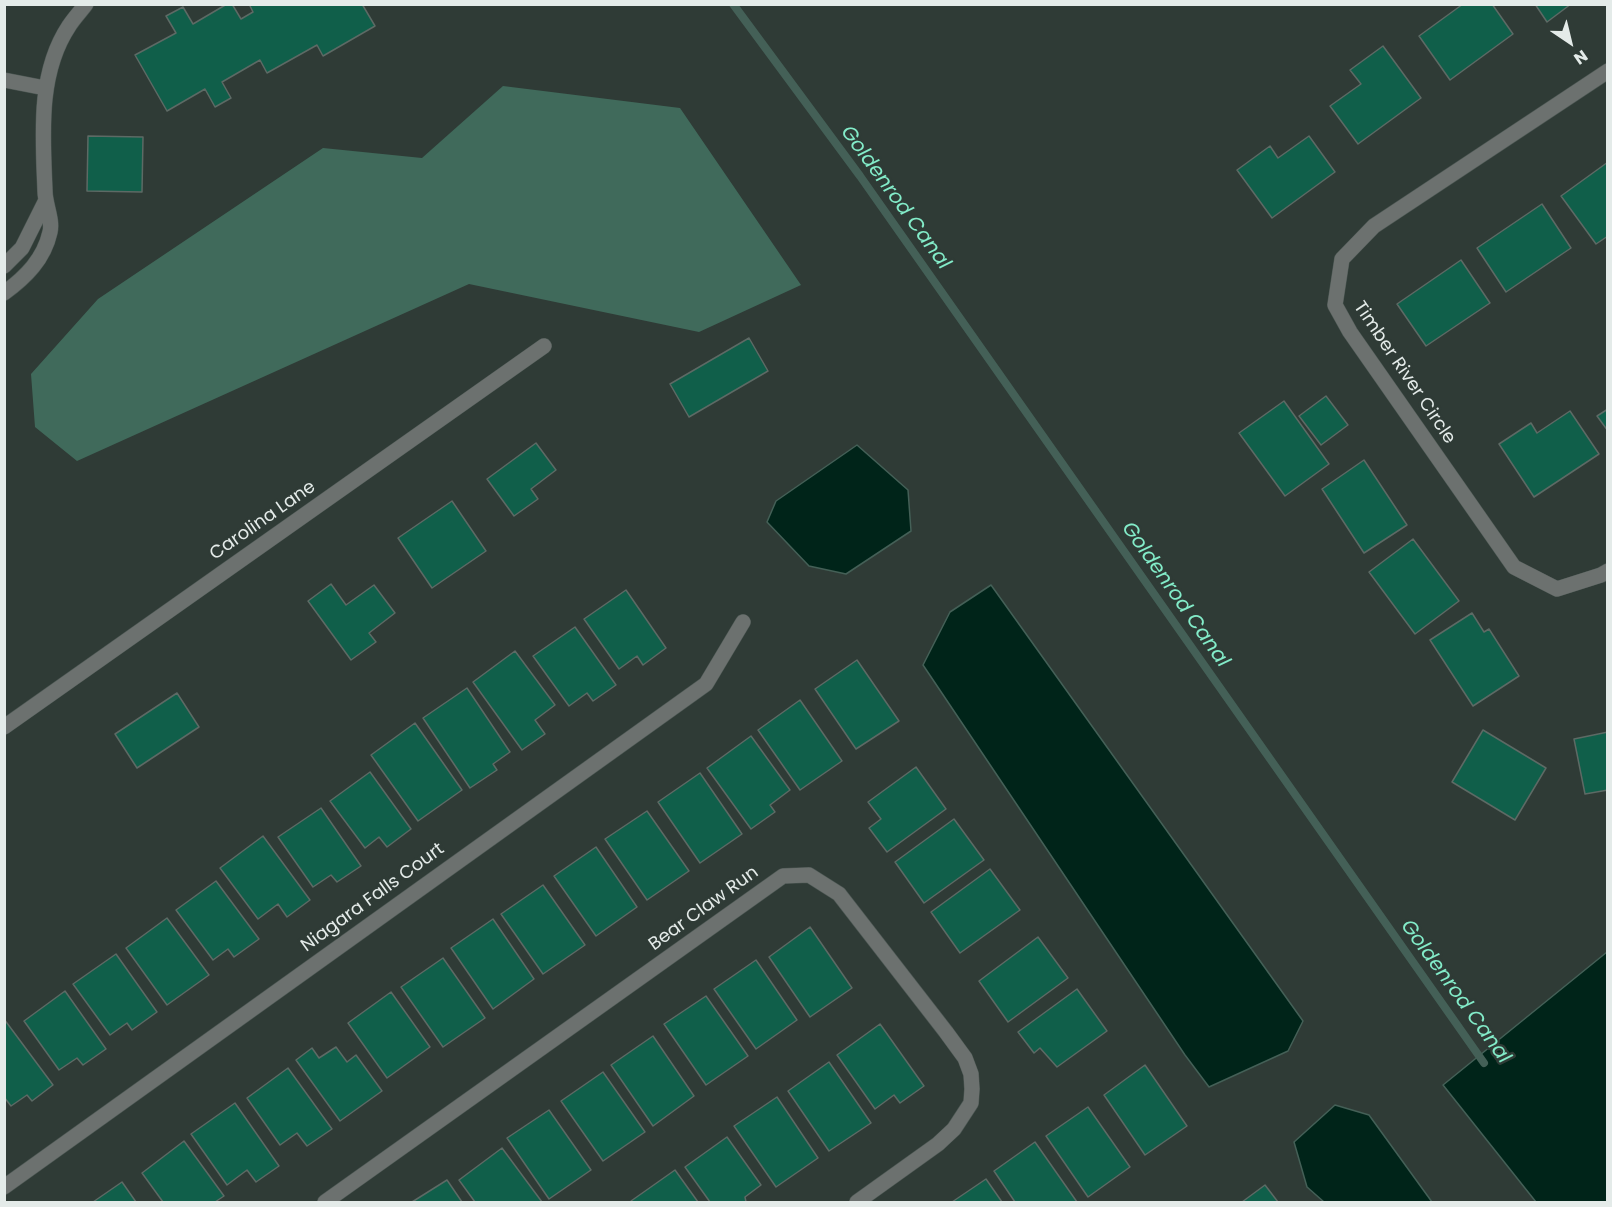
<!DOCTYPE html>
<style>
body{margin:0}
#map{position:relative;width:1612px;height:1207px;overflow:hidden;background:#2f3b36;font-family:Poppins,sans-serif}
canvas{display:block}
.frame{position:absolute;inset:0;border:6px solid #e4ebe9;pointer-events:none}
.north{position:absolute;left:1540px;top:12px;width:60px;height:60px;-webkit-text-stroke:4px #2f3b36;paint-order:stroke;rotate:145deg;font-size:16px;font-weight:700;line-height:24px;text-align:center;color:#e4ebe9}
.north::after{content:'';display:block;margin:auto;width:21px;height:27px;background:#e4ebe9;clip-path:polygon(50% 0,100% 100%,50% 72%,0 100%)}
</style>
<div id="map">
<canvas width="1612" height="1207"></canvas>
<div class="frame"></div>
<div class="north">N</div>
</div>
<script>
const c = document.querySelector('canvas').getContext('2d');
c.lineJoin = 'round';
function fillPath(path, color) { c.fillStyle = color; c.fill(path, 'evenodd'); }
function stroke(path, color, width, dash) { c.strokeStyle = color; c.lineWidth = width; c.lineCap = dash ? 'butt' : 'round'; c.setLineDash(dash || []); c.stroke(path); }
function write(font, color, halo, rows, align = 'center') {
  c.font = font + ' Poppins,sans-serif'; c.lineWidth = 5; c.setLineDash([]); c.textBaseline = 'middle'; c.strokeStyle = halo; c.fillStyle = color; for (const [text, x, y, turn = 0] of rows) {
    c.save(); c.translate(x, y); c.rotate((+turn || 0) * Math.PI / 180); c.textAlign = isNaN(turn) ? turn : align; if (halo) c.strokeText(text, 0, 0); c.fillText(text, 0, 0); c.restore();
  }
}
fillPath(new Path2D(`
 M503 86 680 108 801 285 699 332 469 284 77 461 35 427 31 374 98 299 323 148 422 158Z`), '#406a5b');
const water = new Path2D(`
 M857 445 908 490 911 531 846 574 809 566 767 522 776 501Z
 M991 585 1303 1021 1288 1051 1209 1087 1185 1055 923 665 950 612Z
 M1607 952V1202H1536L1443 1085Z
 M1335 1105 1369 1115 1432 1202H1324L1307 1187 1294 1142Z`);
fillPath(water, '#002419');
stroke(water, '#446057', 1.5);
stroke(new Path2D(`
 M733 4 860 176 1484 1063`), '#446057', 8);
const building = new Path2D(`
 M227 4H232L241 19 253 12 249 4H362L375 26 323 56 317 45 267 73 260 60 222 82 231 98 215 107 205 89 167 111 135 55 176 33 166 16 183 7 193 24Z
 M1463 4H1492L1513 34 1450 80 1419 36Z
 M1535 4H1571L1547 22Z
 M1383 46 1421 98 1358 144 1330 106 1361 84 1350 70Z
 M88 136 143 137 142 192 87 191Z
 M1309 136 1335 172 1272 218 1237 170 1270 146 1278 158Z
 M1608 162V236L1596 244 1561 196Z
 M1542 204 1571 248 1506 292 1477 248Z
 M1461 260 1490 303 1426 346 1397 304Z
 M749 338 768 371 689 417 670 384Z
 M1326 396 1348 425 1321 445 1299 416Z
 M1284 401 1329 464 1285 496 1239 433Z
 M1608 409V431L1597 416Z
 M1570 411 1599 454 1534 497 1499 444 1531 423 1537 433Z
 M536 443 556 470 531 489 538 499 514 516 487 479Z
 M1364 460 1407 525 1364 553 1322 489Z
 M452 501 486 551 432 588 398 538Z
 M1413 539 1459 601 1415 634 1369 572Z
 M331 584 346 605 374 585 395 613 369 633 376 642 351 660 308 601Z
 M626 590 666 648 643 665 637 656 619 669 584 619Z
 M1472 613 1484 632 1489 629 1519 676 1473 706 1430 640Z
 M575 627 616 685 593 701 587 693 569 706 533 656Z
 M515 651 555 705 535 720 545 734 522 750 473 682Z
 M857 660 899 721 856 749 815 689Z
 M467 688 510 752 493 764 497 770 470 788 423 718Z
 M177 693 199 727 137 768 115 734Z
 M800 700 842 761 800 790 758 730Z
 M415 723 462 790 418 821 371 755Z
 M1483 730 1546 768 1515 820 1452 782Z
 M1608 732V790L1585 794 1574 739Z
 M751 736 790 790 770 805 775 812 751 829 707 768Z
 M916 767 946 809 887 852 869 828 881 819 868 802Z
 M370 772 411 829 387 847 379 837 365 848 330 801Z
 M700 773 742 834 700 863 658 802Z
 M321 808 361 866 337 882 331 875 313 887 278 837Z
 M647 811 689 871 647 900 605 839Z
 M954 819 984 860 924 903 895 862Z
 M263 836 310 900 287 917 278 904 258 919 220 868Z
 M596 847 637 907 596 936 554 876Z
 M990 869 1020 910 960 953 931 912Z
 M216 881 259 939 234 957 228 949 213 960 176 910Z
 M543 885 585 945 543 974 501 914Z
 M167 918 209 975 167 1005 126 948Z
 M493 919 534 979 493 1009 451 948Z
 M810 927 852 988 810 1017 769 957Z
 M1038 937 1068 978 1008 1022 979 981Z
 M116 954 157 1012 132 1030 127 1023 110 1035 73 984Z
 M443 958 485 1018 443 1047 401 987Z
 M756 960 797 1020 756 1049 714 989Z
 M1077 989 1107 1031 1057 1067 1040 1048 1034 1053 1018 1032Z
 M65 991 106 1049 83 1065 77 1058 59 1070 24 1021Z
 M391 992 430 1047 387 1078 348 1023Z
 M706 996 748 1056 706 1085 664 1024Z
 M4 1019 53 1085 32 1101 27 1095 11 1106 4 1097Z
 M880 1024 924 1086 900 1103 894 1095 875 1109 837 1055Z
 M653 1036 694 1096 653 1126 611 1065Z
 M336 1047 347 1062 356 1055 382 1091 340 1121 296 1060 312 1048 319 1058Z
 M829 1062 871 1123 829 1151 788 1091Z
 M1145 1065 1187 1126 1145 1155 1104 1095Z
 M288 1068 332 1129 307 1146 297 1133 280 1145 247 1098Z
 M603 1072 645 1132 603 1161 561 1101Z
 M777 1097 818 1158 776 1187 734 1126Z
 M235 1103 279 1166 256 1182 247 1170 227 1185 191 1134Z
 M1088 1107 1130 1167 1088 1197 1046 1136Z
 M549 1110 591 1170 549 1199 507 1138Z
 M727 1137 761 1185 745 1197 746 1202H710L685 1167Z
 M184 1141 224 1196 215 1202H163L142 1173Z
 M1035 1142 1077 1202H1015L994 1171Z
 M502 1148 542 1202H475L459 1180Z
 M675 1170 698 1202H632L631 1201Z
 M986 1179 1002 1202H952Z
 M447 1180 462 1202H412Z
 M122 1182 136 1202H93Z
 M1265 1185 1278 1202H1242Z`);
fillPath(building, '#105f4a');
stroke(building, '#5d6a65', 1.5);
const minor = new Path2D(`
 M1608 71 1374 226 1342 259 1335 305 1350 332 1514 567 1557 589 1601 575 1608 571
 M4 80 45 88
 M4 266 22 248 45 202
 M4 293C26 277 44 259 50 232 53 220 45 204 45 191 43 137 37 74 69 26 74 18 81 11 86 4
 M4 727 544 346
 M4 1187 706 684 743 622
 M325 1202 783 876 809 875 839 894 946 1032 965 1058 971 1074 972 1089 971 1103 954 1129 938 1144 857 1202`);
stroke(minor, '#4c5753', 16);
stroke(minor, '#6c716f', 15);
write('18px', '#e4ebe9', '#2f3b36', [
 ["Timber River Circle",1404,373,56],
 ["Carolina Lane",263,521,-35],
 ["Niagara Falls Court",373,898,-36],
 ["Bear Claw Run",704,909,-36]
]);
write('italic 20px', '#83ecc9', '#2f3b36', [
 ["Goldenrod Canal",895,198,54],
 ["Goldenrod Canal",1175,595,55],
 ["Goldenrod Canal",1455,992,54]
]);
</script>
